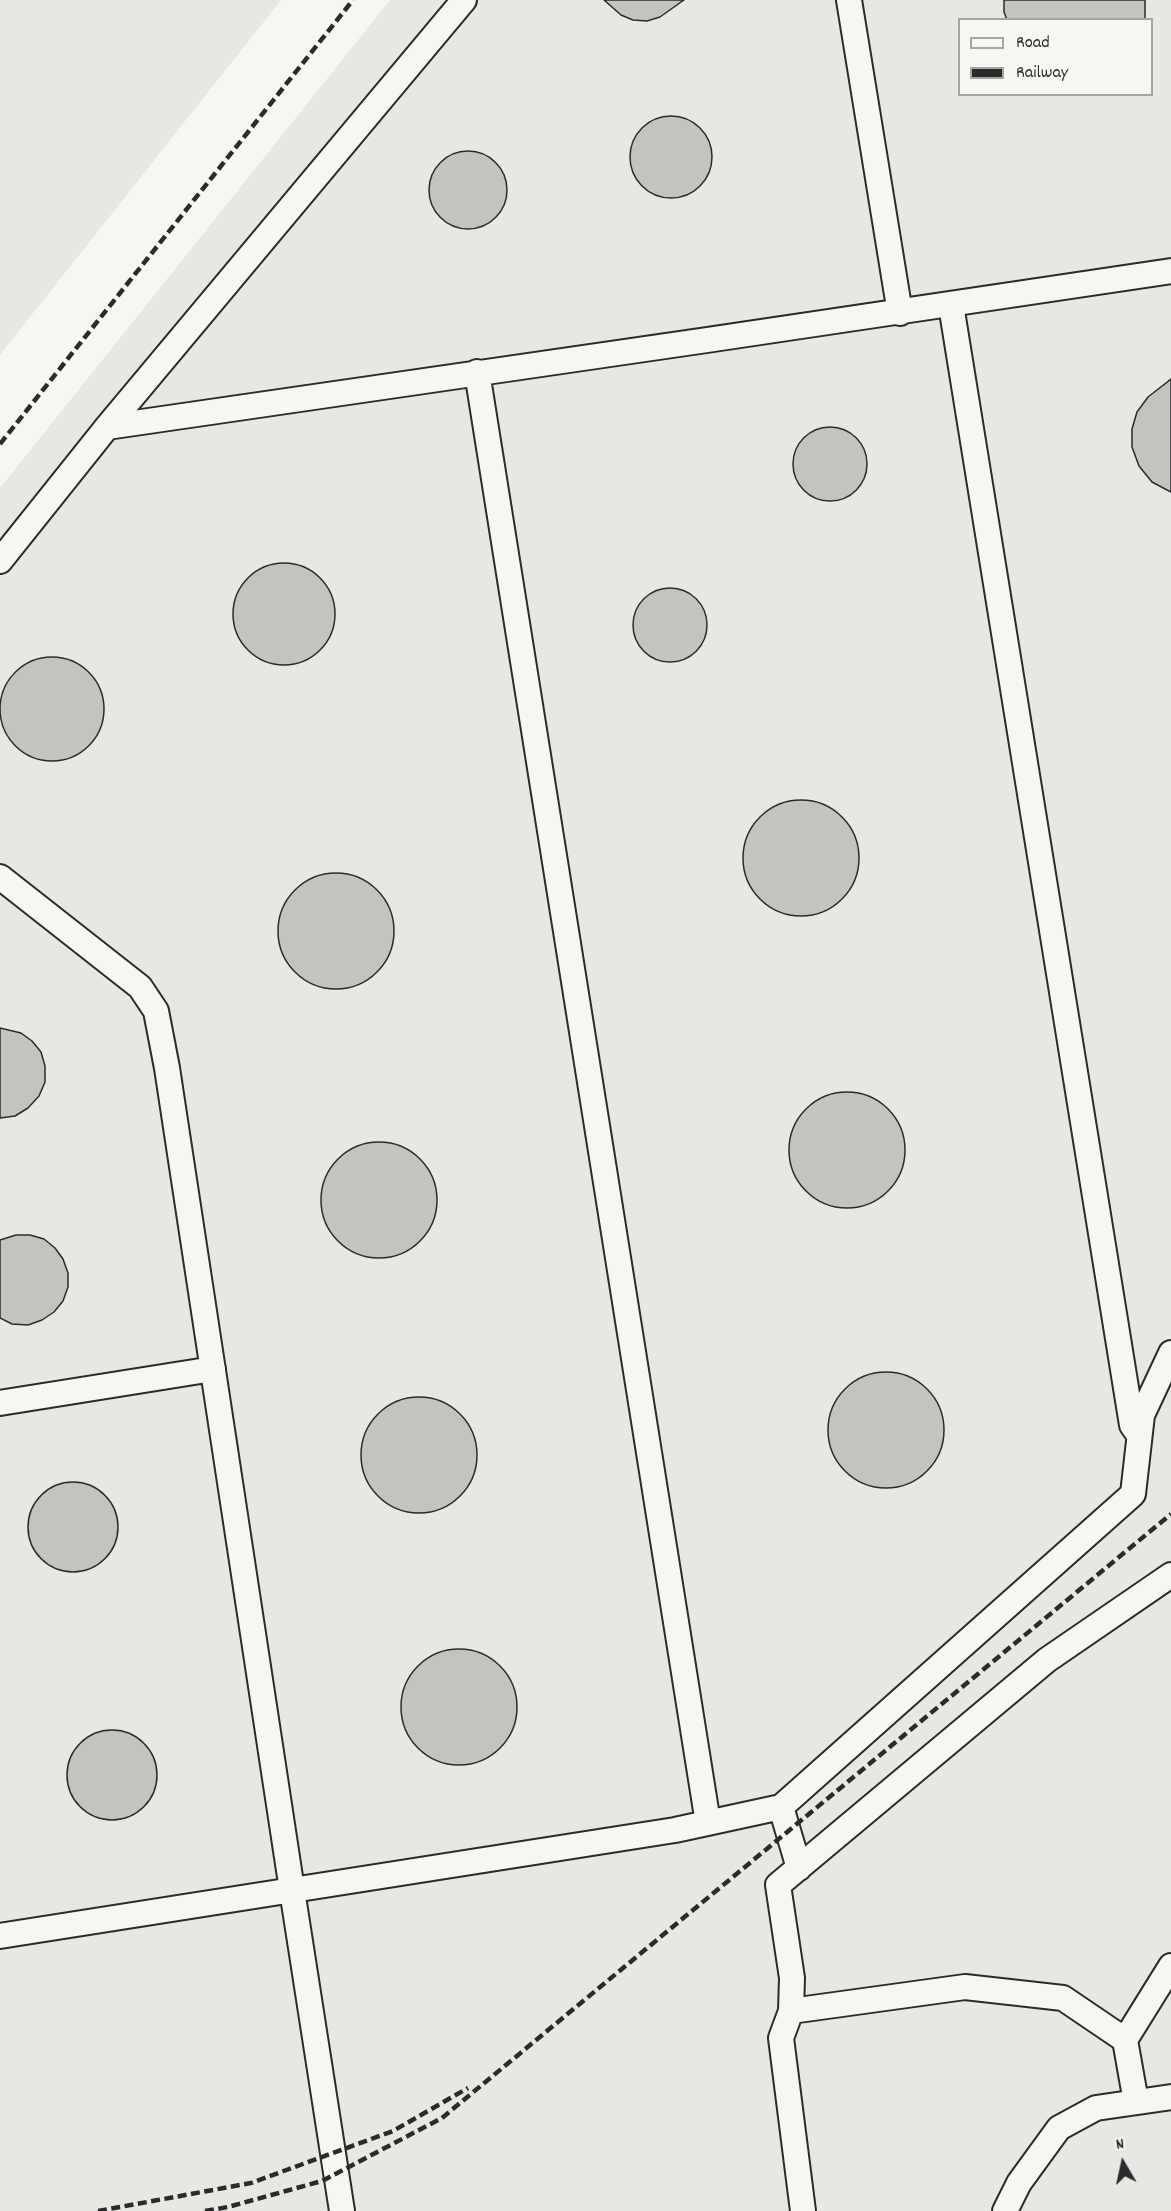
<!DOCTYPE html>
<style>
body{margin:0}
#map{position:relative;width:1171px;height:2211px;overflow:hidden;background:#f6f6f2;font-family:Dekko,sans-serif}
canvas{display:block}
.legend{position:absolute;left:958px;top:18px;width:195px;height:78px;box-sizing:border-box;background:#f6f6f2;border:2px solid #a5a5a2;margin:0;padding:8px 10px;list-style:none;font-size:18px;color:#2b2b2b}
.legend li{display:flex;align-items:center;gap:12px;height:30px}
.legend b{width:30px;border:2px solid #a5a5a2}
.north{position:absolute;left:1093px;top:2133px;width:60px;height:60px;-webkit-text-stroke:4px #f6f6f2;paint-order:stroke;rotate:351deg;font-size:16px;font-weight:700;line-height:24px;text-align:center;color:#2b2b2b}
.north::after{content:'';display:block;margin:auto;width:21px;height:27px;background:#2b2b2b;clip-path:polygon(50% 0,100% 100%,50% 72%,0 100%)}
</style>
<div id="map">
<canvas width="1171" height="2211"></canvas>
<ul class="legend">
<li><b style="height:8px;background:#f6f6f2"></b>Road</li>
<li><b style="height:8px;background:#2b2b2b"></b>Railway</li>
</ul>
<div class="north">N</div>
</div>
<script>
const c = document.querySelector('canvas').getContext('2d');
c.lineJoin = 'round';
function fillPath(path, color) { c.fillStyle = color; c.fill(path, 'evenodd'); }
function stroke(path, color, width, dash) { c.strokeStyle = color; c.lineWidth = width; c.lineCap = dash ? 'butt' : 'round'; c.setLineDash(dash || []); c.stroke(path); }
fillPath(new Path2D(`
 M0 0H281L0 355Z
 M390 0H1171V2211H0V488ZM960 20H1152V94H960Z`), '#e7e7e3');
const building = new Path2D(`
 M604 0H684L660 17 647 21 633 20 621 15Z
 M1004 0H1145V20H1007L1004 12Z
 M630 157a41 41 0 1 1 82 0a41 41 0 1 1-82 0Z
 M429 190a39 39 0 1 1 78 0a39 39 0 1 1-78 0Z
 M1171 379V492L1152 482 1139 466 1132 447V429L1137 412 1148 397Z
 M793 464a37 37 0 1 1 74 0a37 37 0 1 1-74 0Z
 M233 614a51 51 0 1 1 102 0a51 51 0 1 1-102 0Z
 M633 625a37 37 0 1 1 74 0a37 37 0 1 1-74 0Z
 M0 709a52 52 0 1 1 104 0a52 52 0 1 1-104 0Z
 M743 858a58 58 0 1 1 116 0a58 58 0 1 1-116 0Z
 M278 931a58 58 0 1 1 116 0a58 58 0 1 1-116 0Z
 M0 1028 21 1033 32 1041 41 1052 45 1066V1082L39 1096 28 1108 15 1116 0 1118Z
 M789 1150a58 58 0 1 1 116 0a58 58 0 1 1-116 0Z
 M321 1200a58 58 0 1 1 116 0a58 58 0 1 1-116 0Z
 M16 1235H30L44 1239 55 1248 63 1259 68 1273V1287L63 1301 54 1312 42 1320 28 1325 12 1324 0 1318V1240Z
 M828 1430a58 58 0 1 1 116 0a58 58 0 1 1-116 0Z
 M361 1455a58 58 0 1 1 116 0a58 58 0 1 1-116 0Z
 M28 1527a45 45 0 1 1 90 0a45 45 0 1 1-90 0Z
 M401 1707a58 58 0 1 1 116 0a58 58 0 1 1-116 0Z
 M67 1775a45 45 0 1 1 90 0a45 45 0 1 1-90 0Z`);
fillPath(building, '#c3c3c0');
stroke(building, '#2b2b2b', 1.5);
const minor = new Path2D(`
 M849 0 900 313
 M951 305 1132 1425 1139 1435
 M477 372 708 1823
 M107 427C461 374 817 326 1171 271
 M0 561 107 427 464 0
 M0 877 140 987 156 1011 167 1068 292 1890 342 2211
 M0 1403 213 1369
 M781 1807 799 1868
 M0 1936 675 1830 781 1807 1133 1494 1142 1415 1171 1353
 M791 2011 965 1987 1063 1998 1125 2040
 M1136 2102 1125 2040 1171 1966
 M803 2211 781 2038 791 2011 792 1978 778 1885 1047 1660 1171 1575
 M1005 2211 1019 2183 1059 2128 1096 2108 1171 2097`);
stroke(minor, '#2b2b2b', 28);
stroke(minor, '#f6f6f2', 24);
stroke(new Path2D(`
 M0 444 353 0
 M98 2211 251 2183 393 2131 468 2088
 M205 2211 228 2207 322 2181 442 2118 1171 1514`), '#2b2b2b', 4.5, [9, 4.5]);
</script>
